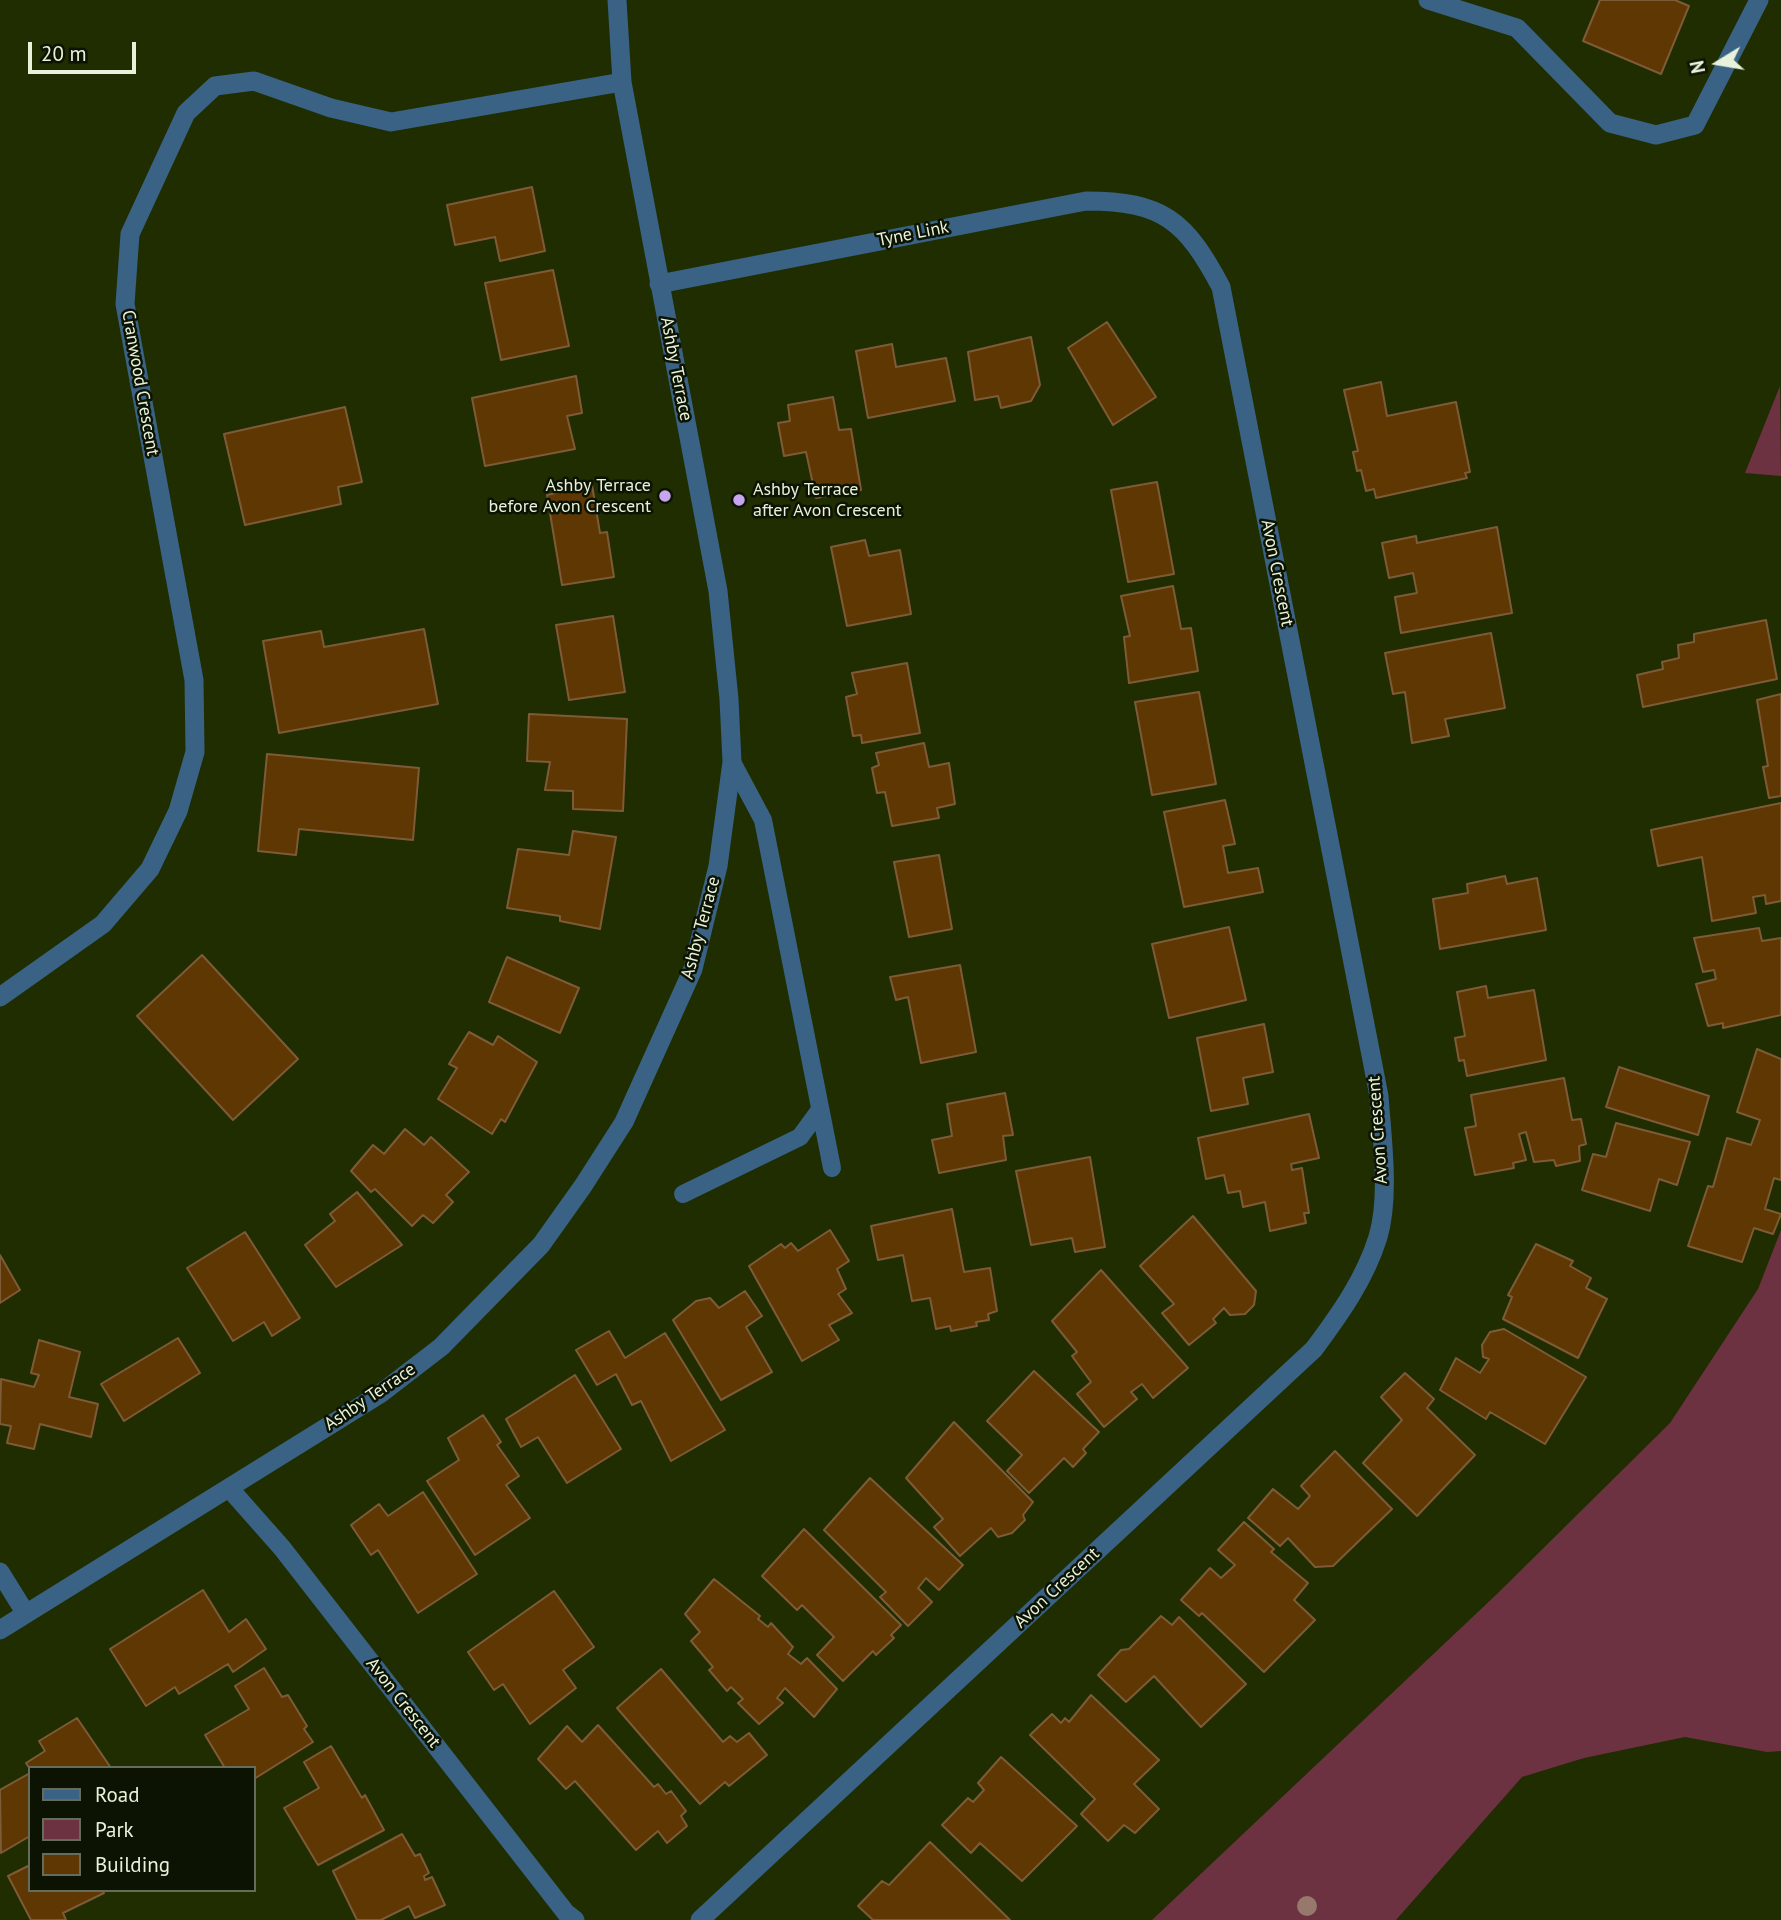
<!DOCTYPE html>
<style>
body{margin:0}
#map{position:relative;width:1781px;height:1920px;overflow:hidden;background:#1f2d01;font-family:"PT Sans",sans-serif}
canvas{display:block}
.legend{position:absolute;left:28px;top:1766px;width:228px;height:126px;box-sizing:border-box;background:#0d1303;border:2px solid #656c59;margin:0;padding:9px 12px;list-style:none;font-size:21px;color:#e8f2da}
.legend li{display:flex;align-items:center;gap:14px;height:35px}
.legend b{width:35px;border:2px solid #656c59}
.north{position:absolute;left:1683px;top:28px;width:70px;height:70px;-webkit-text-stroke:5px #0d1303;paint-order:stroke;rotate:259deg;font-size:19px;font-weight:700;line-height:28px;text-align:center;color:#e8f2da}
.north::after{content:'';display:block;margin:auto;width:24px;height:32px;background:#e8f2da;clip-path:polygon(50% 0,100% 100%,50% 72%,0 100%)}
.scale{position:absolute;left:28px;top:42px;width:108px;height:32px;box-sizing:border-box;border:4px solid #e8f2da;border-top:0;padding-left:9px;font-size:21px;line-height:24px;white-space:nowrap;color:#e8f2da;-webkit-text-stroke:5px #0d1303;paint-order:stroke}
</style>
<div id="map">
<canvas width="1781" height="1920"></canvas>
<ul class="legend">
<li><b style="height:9px;background:#396285"></b>Road</li>
<li><b style="height:19px;background:#6c3241"></b>Park</li>
<li><b style="height:19px;background:#5e3703"></b>Building</li>
</ul>
<div class="north">N</div>
<div class="scale">20 m</div>
</div>
<script>
const c = document.querySelector('canvas').getContext('2d');
c.lineJoin = 'round';
function fillPath(path, color) { c.fillStyle = color; c.fill(path, 'evenodd'); }
function stroke(path, color, width, dash) { c.strokeStyle = color; c.lineWidth = width; c.lineCap = dash ? 'butt' : 'round'; c.setLineDash(dash || []); c.stroke(path); }
function write(font, color, halo, rows, align = 'center') {
  c.font = font + ' "PT Sans",sans-serif'; c.lineWidth = 5; c.setLineDash([]); c.textBaseline = 'middle'; c.strokeStyle = halo; c.fillStyle = color; for (const [text, x, y, turn = 0] of rows) {
    c.save(); c.translate(x, y); c.rotate((+turn || 0) * Math.PI / 180); c.textAlign = isNaN(turn) ? turn : align; if (halo) c.strokeText(text, 0, 0); c.fillText(text, 0, 0); c.restore();
  }
}
fillPath(new Path2D(`
 M1780 386 1781 476 1745 473Z
 M1781 1230V1751L1767 1752 1685 1737 1584 1758 1522 1777 1396 1920H1152L1498 1593 1670 1423 1758 1289Z`), '#6c3241');
const building = new Path2D(`
 M1600 0H1675L1689 6 1661 74 1583 41Z
 M532 187 545 251 500 261 495 237 455 245 447 205Z
 M553 270 569 346 501 360 485 283Z
 M1107 322 1156 397 1113 425 1068 348Z
 M1031 337 1040 385 1031 401 1001 408 998 396 975 400 968 352Z
 M892 344 896 367 946 358 955 401 868 418 856 351Z
 M576 376 582 413 567 416 575 449 485 466 472 398Z
 M1381 382 1387 416 1456 402 1470 472 1465 473 1467 478 1376 498 1374 489 1366 491 1361 470 1357 471 1353 452 1358 451 1344 390Z
 M833 397 839 430 851 429 861 490 816 498 806 452 784 456 778 423 790 421 788 405Z
 M345 407 362 482 338 487 341 504 245 525 224 434Z
 M1157 482 1174 574 1128 582 1111 490Z
 M592 485 600 533 607 532 614 577 562 585 547 495Z
 M1497 527 1512 613 1401 633 1395 597 1417 593 1413 573 1389 578 1382 543 1416 536 1417 543Z
 M865 540 869 556 900 550 911 614 847 626 831 547Z
 M1173 586 1181 629 1191 628 1198 671 1129 683 1124 637 1130 636 1121 596Z
 M613 616 625 692 569 700 556 625Z
 M1766 620 1777 679 1643 707 1637 675 1663 669 1662 662 1679 658 1678 645 1694 642V634Z
 M424 629 438 704 279 733 263 641 321 631 324 647Z
 M1491 633 1505 708 1445 719 1449 736 1412 743 1405 692 1393 694 1385 653Z
 M907 663 920 733 862 743 861 735 853 736 846 697 857 694 852 673Z
 M1199 692 1216 784 1152 795 1135 702Z
 M1781 694V796L1769 798 1763 767 1768 766 1757 700Z
 M529 714 627 719 623 811 573 809V791L545 790 550 762 527 761Z
 M924 743 929 767 949 763 955 804 937 808 939 818 892 826 885 792 877 793 872 768 879 765 876 753Z
 M267 754 419 768 413 840 299 829 296 855 258 851Z
 M1225 800 1235 844 1223 846 1228 873 1258 868 1263 892 1184 907 1164 812Z
 M1781 803V901L1766 904 1765 895 1753 897 1756 913 1712 921 1702 857 1658 866 1651 830Z
 M573 831 616 837 600 929 560 921V916L507 908 518 849 569 855Z
 M939 855 952 929 909 937 894 862Z
 M1505 876 1507 884 1537 878 1546 930 1440 949 1433 899 1468 893 1467 884Z
 M1229 927 1246 1000 1169 1018 1152 944Z
 M1759 928 1762 941 1781 938V1015L1723 1028V1023L1708 1026 1696 984 1716 979 1714 970 1703 972 1694 938Z
 M202 955 298 1059 233 1120 137 1016Z
 M507 957 579 988 560 1033 489 1002Z
 M960 965 976 1052 921 1063 908 997 896 1000 890 977Z
 M1486 986 1488 998 1534 990 1546 1060 1467 1076 1464 1060 1459 1061 1455 1038 1465 1036 1457 992Z
 M1264 1024 1273 1072 1243 1078 1248 1104 1211 1111 1197 1038Z
 M469 1032 493 1045 498 1036 537 1062 505 1122 501 1119 492 1134 438 1099 457 1068 449 1064Z
 M1757 1049 1781 1059V1180L1774 1178 1765 1209 1781 1214 1773 1234 1754 1228 1742 1262 1688 1246 1708 1186 1713 1187 1727 1138 1751 1145 1760 1120 1737 1112Z
 M1619 1067 1709 1096 1698 1135 1606 1107Z
 M1564 1078 1572 1120 1581 1119 1586 1144 1579 1146 1580 1161 1556 1166 1554 1160 1534 1162 1526 1132 1519 1134 1526 1160 1513 1163 1514 1168 1475 1175 1465 1128 1476 1126 1471 1095Z
 M1005 1093 1013 1135 1003 1136 1006 1160 939 1173 932 1140 952 1136 947 1104Z
 M1309 1114 1319 1158 1291 1164 1292 1170 1302 1168 1309 1213H1304L1306 1223 1270 1231 1265 1202 1243 1207 1240 1191 1228 1193 1224 1175 1206 1179 1198 1138Z
 M1616 1123 1690 1142 1677 1185 1659 1179 1650 1211 1582 1190 1593 1154 1606 1157Z
 M405 1129 424 1145 431 1137 469 1172 446 1195 453 1202 433 1223 423 1215 412 1226 375 1189 371 1192 351 1171 373 1145 384 1154Z
 M1090 1157 1105 1247 1075 1252 1072 1238 1031 1245 1016 1171Z
 M357 1192 402 1245 336 1287 305 1245 335 1221 330 1214Z
 M952 1209 964 1272 990 1268 997 1311 988 1314 989 1320 976 1322 977 1326 951 1331 950 1326 936 1329 930 1298 912 1301 903 1255 878 1260 871 1226Z
 M1193 1216 1256 1291 1254 1305 1245 1314 1230 1315 1224 1308 1213 1319 1216 1323 1189 1345 1162 1313 1174 1304 1140 1266Z
 M830 1230 849 1261 837 1269 846 1289 838 1294 852 1313 829 1325 839 1340 802 1361 749 1266 781 1244 785 1248 791 1243 798 1251Z
 M245 1232 300 1318 272 1336 264 1322 233 1341 187 1268Z
 M1536 1244 1573 1261 1570 1266 1591 1278 1586 1288 1607 1299 1578 1358 1503 1319 1512 1297 1508 1295Z
 M0 1255 20 1290 0 1303Z
 M1101 1270 1188 1368 1153 1398 1142 1384 1131 1392 1137 1399 1104 1427 1077 1394 1091 1382 1072 1356 1077 1352 1052 1321Z
 M745 1291 762 1316 746 1327 772 1372 721 1400 673 1320 696 1301 710 1298 719 1308Z
 M1504 1329 1586 1377 1545 1444 1490 1412 1486 1419 1440 1390 1456 1358 1480 1373 1489 1359 1483 1357 1482 1345 1490 1332Z
 M609 1331 625 1358 665 1333 725 1430 671 1461 641 1401 632 1405 616 1374 597 1385 576 1350Z
 M178 1338 200 1373 124 1421 101 1384Z
 M39 1340 80 1352 69 1397 98 1404 91 1437 40 1424 34 1449 7 1443 11 1426 0 1424 1 1379 34 1387 39 1375 31 1373Z
 M1034 1371 1099 1432 1083 1449 1086 1453 1073 1467 1064 1458 1029 1493 1007 1471 1022 1455 987 1421Z
 M1405 1373 1434 1399 1427 1408 1475 1455 1417 1516 1363 1463 1402 1420 1381 1397Z
 M575 1375 621 1449 567 1483 538 1437 521 1447 506 1419Z
 M483 1415 501 1442 497 1445 519 1476 506 1485 530 1518 475 1555 427 1481 459 1460 448 1438Z
 M954 1422 1033 1502 1023 1515 1025 1520 1012 1533 998 1537 991 1528 960 1556 934 1527 943 1519 906 1478Z
 M1335 1451 1392 1509 1333 1566 1315 1567 1288 1538 1280 1546 1248 1518 1273 1489 1298 1509 1310 1496 1301 1486Z
 M870 1478 963 1565 939 1590 926 1578 918 1588 932 1602 908 1626 880 1597 886 1592 824 1530Z
 M423 1492 477 1574 418 1613 378 1550 371 1555 351 1525 379 1504 388 1516Z
 M1244 1522 1274 1549 1271 1552 1308 1583 1294 1600 1315 1620 1264 1672 1202 1613 1199 1616 1181 1600 1210 1568 1221 1578 1235 1565 1218 1550Z
 M804 1529 901 1625 891 1635 894 1638 876 1655 873 1651 843 1681 817 1655 834 1637 802 1605 797 1610 762 1576Z
 M714 1579 760 1616 758 1619 768 1627 771 1623 793 1647 788 1654 801 1664 807 1658 837 1689 814 1717 785 1688 777 1698 783 1703 759 1724 738 1703 743 1699 731 1687 727 1691 709 1670 713 1667 691 1641 700 1632 685 1614Z
 M203 1590 229 1632 246 1619 266 1649 233 1672 228 1664 179 1694 175 1687 146 1706 110 1649Z
 M554 1591 594 1647 563 1670 576 1688 530 1724 503 1684 494 1690 468 1652Z
 M1161 1616 1172 1625 1179 1617 1246 1684 1201 1727 1154 1676 1126 1702 1098 1675 1121 1650 1129 1649Z
 M264 1668 282 1697 288 1695 307 1726 304 1729 313 1742 254 1779V1768H225L205 1735 249 1709 235 1686Z
 M661 1669 723 1742 730 1736 737 1742 749 1733 767 1755 729 1786 725 1782 700 1804 617 1708Z
 M1091 1695 1159 1760 1134 1784 1159 1809 1135 1833 1124 1825 1108 1841 1081 1814 1095 1799 1030 1735 1052 1714 1061 1723 1065 1718 1069 1722Z
 M77 1718 111 1768 30 1769 26 1763 45 1751 39 1741Z
 M598 1725 654 1787 658 1784 666 1794 671 1791 686 1811 681 1816 687 1826 667 1843 658 1831 636 1850 575 1781 566 1789 538 1759 567 1726 582 1742Z
 M331 1746 362 1798 365 1795 384 1830 318 1865 284 1808 319 1788 304 1762Z
 M1001 1757 1077 1826 1022 1881 980 1843 971 1853 942 1825 968 1798 973 1802 984 1790 978 1783Z
 M30 1773V1836L1 1853 0 1790Z
 M402 1834 415 1856 420 1854 429 1873 424 1876 425 1880 432 1877 445 1905 415 1918 409 1906 381 1920H357L333 1871Z
 M930 1842 1010 1920H873L858 1906 882 1881 889 1885Z
 M30 1865V1890H102L104 1893 63 1913 66 1920H31L8 1876Z`);
fillPath(building, '#5e3703');
stroke(building, '#7e5b37', 2);
stroke(new Path2D(`
 M732 762 763 820 832 1168
 M683 1194 800 1137 819 1111`), '#396285', 18);
stroke(new Path2D(`
 M1428 0 1517 28 1610 123 1656 135 1695 125 1759 0
 M659 284 1086 201C1163 201 1186 221 1221 287L1379 1096C1382 1138 1390 1197 1378 1237 1365 1279 1340 1314 1314 1349L700 1920
 M0 997 103 924 150 869 178 811 195 752 194 680 125 304 130 234 186 113 215 86 254 81 331 108 391 122 622 82
 M229 1488 282 1548 566 1913 575 1920
 M0 1572 26 1614
 M0 1630 380 1394 441 1347 541 1245 583 1186 624 1122 693 969 718 866 732 762 729 699 718 591 622 82 617 0`), '#396285', 19);
c.fillStyle = '#96786c';
for (const [x, y] of [
 [1307,1906]
]) { c.beginPath(); c.arc(x, y, 10, 0, 2 * Math.PI); c.fill(); }
for (const [x, y, r, color] of [
 [665,496,7,"#c8a5ef"],
 [739,500,7,"#c8a5ef"]
]) { const dot = new Path2D(); dot.arc(x, y, r, 0, 2 * Math.PI); c.fillStyle = color; c.fill(dot); stroke(dot, '#0d1303', 2.5); }
write('18px', '#e8f2da', '#0d1303', [
 ["Tyne Link",913,234,-11],
 ["Ashby Terrace",676,369,79],
 ["Cranwood Crescent",140,383,80],
 ["Avon Crescent",1277,573,79],
 ["Ashby Terrace",701,928,-75],
 ["Avon Crescent",1378,1130,-94],
 ["Ashby Terrace",370,1397,-34],
 ["Avon Crescent",1057,1588,-43],
 ["Avon Crescent",403,1703,52]
]);
write('18px', '#e8f2da', '#0d1303', [
 ["Ashby Terrace",651,486],
 ["before Avon Crescent",651,507],
 ["Ashby Terrace",753,490,"left"],
 ["after Avon Crescent",753,511,"left"]
], 'right');
</script>
